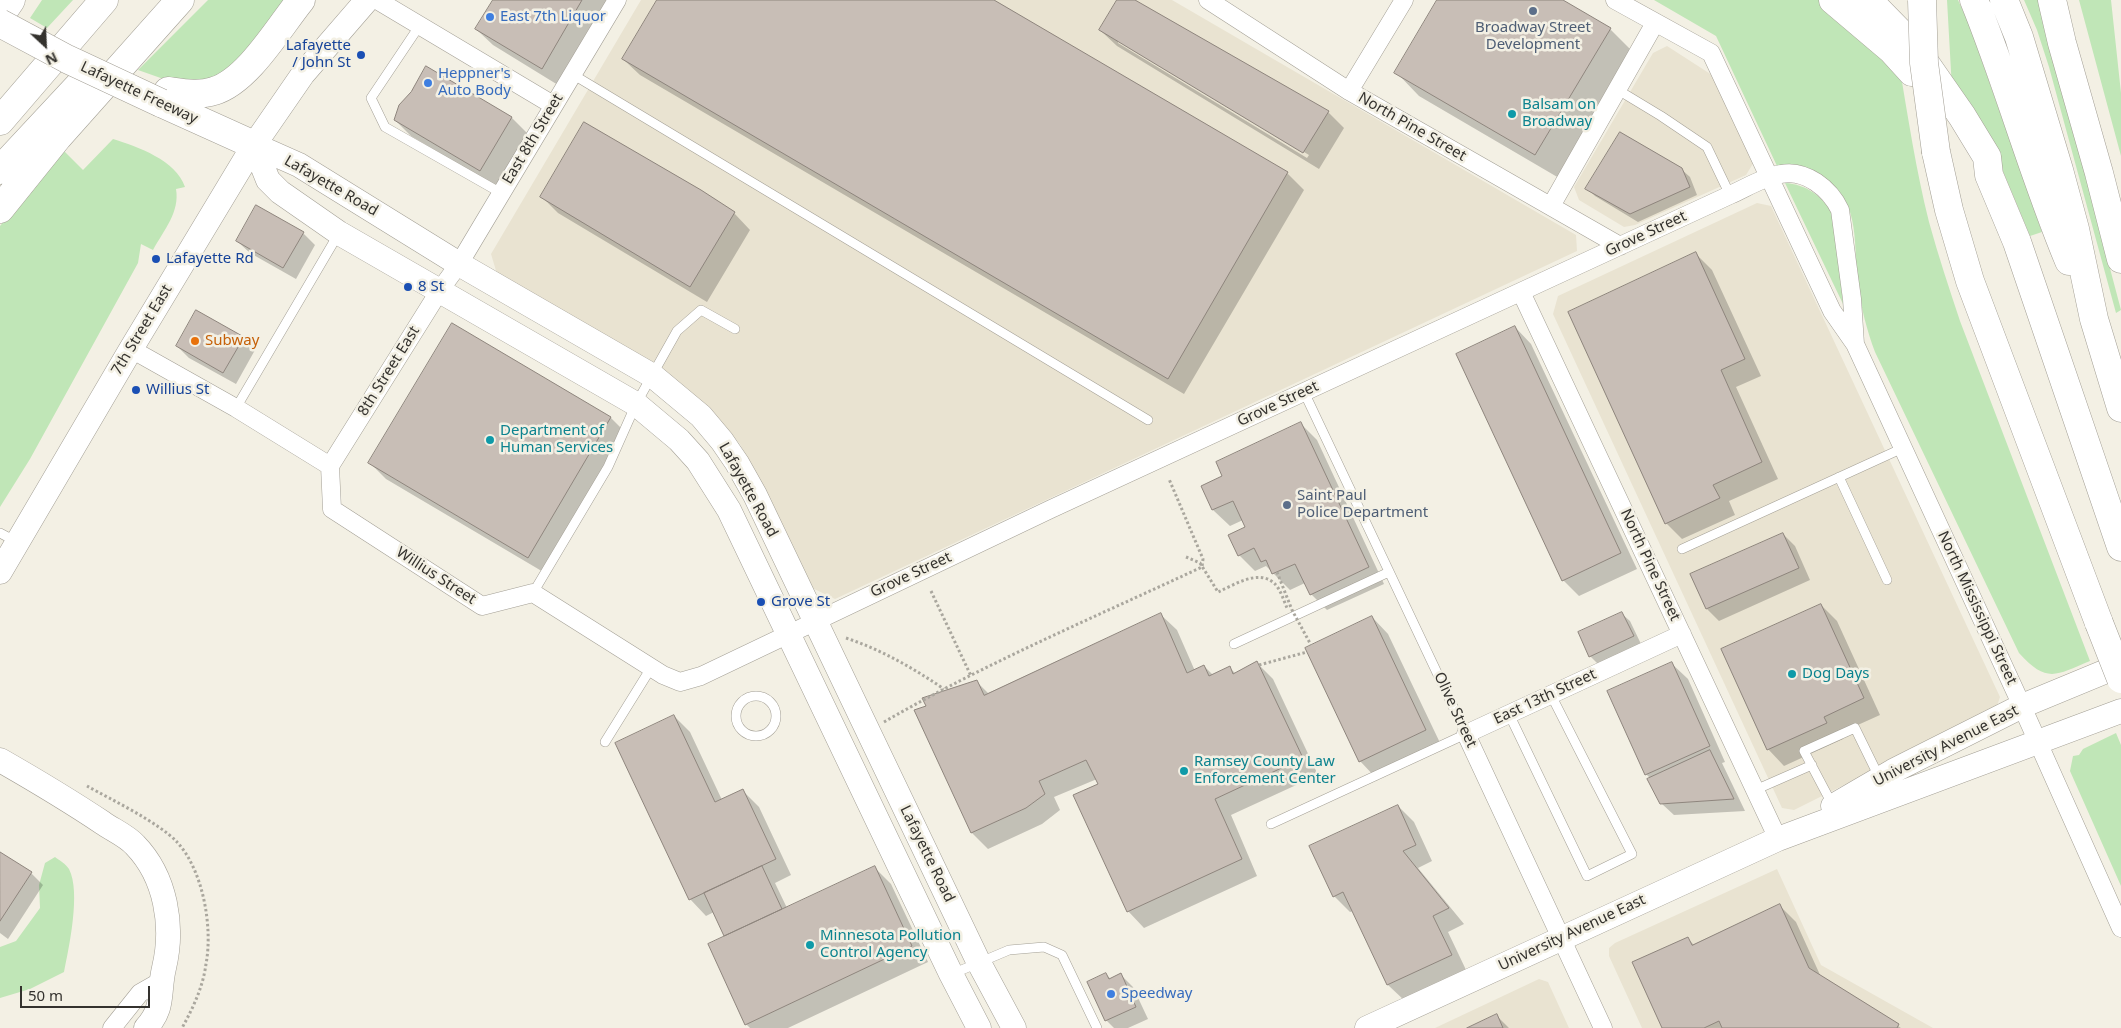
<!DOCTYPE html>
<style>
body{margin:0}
#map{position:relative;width:2121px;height:1028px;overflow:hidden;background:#f3f0e4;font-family:"Noto Sans",sans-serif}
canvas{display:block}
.north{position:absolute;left:20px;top:20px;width:50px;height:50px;-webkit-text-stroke:4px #f3f0e4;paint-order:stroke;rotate:155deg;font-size:14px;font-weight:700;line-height:20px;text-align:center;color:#34322e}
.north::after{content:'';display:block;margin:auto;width:18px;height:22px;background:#34322e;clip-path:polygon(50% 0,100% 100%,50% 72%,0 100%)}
.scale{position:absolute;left:20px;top:986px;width:130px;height:22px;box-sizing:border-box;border:2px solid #34322e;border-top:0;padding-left:6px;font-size:15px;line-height:18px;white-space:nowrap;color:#34322e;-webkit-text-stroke:4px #f3f0e4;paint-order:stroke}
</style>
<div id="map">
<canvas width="2121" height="1028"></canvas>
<div class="north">N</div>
<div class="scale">50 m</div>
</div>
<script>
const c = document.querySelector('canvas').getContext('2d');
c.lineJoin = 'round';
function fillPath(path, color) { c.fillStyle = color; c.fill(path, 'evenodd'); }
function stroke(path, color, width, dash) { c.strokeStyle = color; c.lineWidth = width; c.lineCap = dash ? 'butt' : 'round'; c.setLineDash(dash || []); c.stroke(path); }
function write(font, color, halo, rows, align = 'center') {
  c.font = font + ' "Noto Sans",sans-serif'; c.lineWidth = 5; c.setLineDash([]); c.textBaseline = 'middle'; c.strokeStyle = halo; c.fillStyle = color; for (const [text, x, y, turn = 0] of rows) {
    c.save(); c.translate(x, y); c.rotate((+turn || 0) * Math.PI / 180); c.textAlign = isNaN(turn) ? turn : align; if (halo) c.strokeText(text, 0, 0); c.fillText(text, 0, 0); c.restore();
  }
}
fillPath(new Path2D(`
 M641 0H1172L1576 235 1577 251 835 599 808 586 770 500 740 444 689 390 497 274 491 254Z
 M1667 46 1712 75 1754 162 1746 175 1635 225 1624 227 1579 200 1574 187 1653 53Z
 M1757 203 1771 206 2000 697 1996 709 1794 810 1782 808 1553 314 1558 296Z
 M1777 869 1821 965 1933 1028H1642L1609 956V948L1615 943Z
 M1539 979 1548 982 1569 1028H1435Z`), '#e9e3d1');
fillPath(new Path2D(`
 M42 0H73L47 28 30 18Z
 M208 0H288L247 53 213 80 172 82 138 70Z
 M1654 0H1823L1899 64C1908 117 1916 170 1929 222 1938 255 1949 288 1960 321L2090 661C2056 675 2047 684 2019 653L1875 352C1867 331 1861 307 1858 285 1853 247 1862 203 1825 179 1814 172 1790 170 1777 166L1716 36Z
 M1947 0H1958L1969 24 2042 232 2030 236 2002 169 1952 89Z
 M2024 0H2039L2121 310 2116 313 2049 67 2037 30Z
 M2079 0H2111L2121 93V156Z
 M113 139C138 147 176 160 185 187L176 189C180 212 164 230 153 250L141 244 138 263 30 459 0 507V226L62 149 83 170Z
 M1785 183C1806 184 1824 197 1834 216L1843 304Z
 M2116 733 2121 745V886L2070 771 2073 756 2079 755 2083 749Z
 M55 857C59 860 66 864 69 869 81 892 69 947 64 972L30 989 0 998V947L16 941 40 908 39 885 45 863Z`), '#c0e6b7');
fillPath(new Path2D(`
 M494 0H608L558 85 493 45 476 29Z
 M658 0H992L1287 173 1304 190 1184 394 640 75 623 59Z
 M1118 0H1132L1328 112 1344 128 1319 169 1117 46 1100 30ZM1118 40 1309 155 1307 158 1118 43Z
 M1439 0H1561L1610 29 1633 52 1559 178 1419 96 1396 72Z
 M427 67 512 118 528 134 496 186 411 136 395 120Z
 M1681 169 1690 177 1697 195 1638 222 1595 196 1587 188Z
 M542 197 734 213 750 230 707 302 558 213Z
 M303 233 315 245 296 279 250 253 237 241Z
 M1696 254 1712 270 1761 376 1736 387 1778 479 1729 501 1735 515 1682 539 1666 523Z
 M452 325 611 418 627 434 545 573 386 479 370 463Z
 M1515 327 1531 344 1637 569 1579 596 1563 580Z
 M243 338 255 350 236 384 189 358 177 346Z
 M1301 424 1317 440 1384 584 1327 610 1311 594 1305 583 1290 590 1266 566 1255 571 1239 555 1247 528 1243 520 1230 526 1213 510 1203 487 1224 477Z
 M1783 534 1795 546 1810 580 1719 621 1707 609Z
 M1821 605 1837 621 1880 715 1840 733 1843 739 1784 766 1768 749Z
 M1160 614 1177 630 1195 671 1204 666 1213 675 1230 668 1236 674 1257 663 1273 679 1318 775 1231 815 1257 876 1144 928 1128 911 1100 784 1097 779 1054 797 1060 810 1042 824 988 849 972 833 915 711 977 682 989 694Z
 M1622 614 1630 621 1641 644 1598 664 1590 656Z
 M1372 617 1388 634 1442 747 1376 778 1360 761Z
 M1671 663 1688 679 1725 762 1722 763 1745 811 1674 815 1661 803 1651 779 1646 774Z
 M674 716 690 732 722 800 743 791 759 807 791 875 775 883 787 908 874 867 891 884 928 962 788 1028H750L746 1024 726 937 714 912 706 916 690 899Z
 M1398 806 1414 822 1432 861 1418 868 1464 924 1448 932 1467 972 1405 1001 1388 985 1354 911 1350 912 1334 896Z
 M0 853 31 873 43 885 8 939 0 933Z
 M1780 906 1796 922 1821 977 1901 1028H1663L1687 938 1694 945Z
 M1105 974 1111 979 1121 975 1133 987 1148 1019 1128 1028H1114L1106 1020Z
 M1497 1016 1509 1028H1470Z`), '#0003');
const building = new Path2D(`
 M493 0H582L542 69 475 29Z
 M657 0H994L1288 172 1168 379 622 59Z
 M1117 0H1135L1329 111 1303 153 1099 30Z
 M1437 0H1563L1611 28 1535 155 1394 73Z
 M426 66 512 117 480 171 394 120 399 105 411 92Z
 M584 122 701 190 735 212 690 287 540 197Z
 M1620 132 1682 168 1690 187 1630 214 1585 189Z
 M256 205 304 232 283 268 236 241Z
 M1696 252 1745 359 1721 370 1762 462 1713 485 1720 498 1665 524 1568 312Z
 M196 310 244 337 223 373 176 346Z
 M452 323 611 417 528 558 368 463Z
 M1515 326 1621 553 1562 581 1456 354Z
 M1301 422 1369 567 1310 595 1295 564 1272 574 1266 560 1261 562 1254 548 1238 556 1228 535 1245 527 1233 501 1212 510 1201 486 1222 476 1216 462Z
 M1783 533 1799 568 1706 609 1690 574Z
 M1821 604 1864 698 1824 717 1827 723 1767 750 1721 649Z
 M1622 612 1634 636 1589 657 1578 632Z
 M1161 613 1187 673 1204 665 1209 676 1230 666 1233 674 1257 661 1303 758 1215 799 1242 859 1127 912 1073 795 1098 784 1086 760 1039 781 1045 794 1026 808 971 833 914 710 926 706 922 698 977 680 984 695Z
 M1372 616 1426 730 1359 762 1305 648Z
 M1672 662 1710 746 1645 775 1607 691Z
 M674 715 715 802 743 789 776 859 689 900 615 743Z
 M1710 750 1734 799 1660 804 1647 779Z
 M1398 805 1416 845 1403 851 1449 908 1433 916 1452 955 1387 985 1343 892 1333 897 1309 846Z
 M0 852 32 872 0 921Z
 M762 866 782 909 724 936 704 893Z
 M875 866 912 946 745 1025 708 944Z
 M1780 904 1809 968 1899 1024 1897 1028H1722L1719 1021 1704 1028H1662L1632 962 1688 937 1692 945Z
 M1106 973 1109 979 1121 973 1136 1007 1105 1021 1087 982Z
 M1497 1014 1503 1028H1467Z`);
fillPath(building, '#c8beb6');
stroke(building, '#8e857d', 1);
const service = new Path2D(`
 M420 25 371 98 385 127 501 193
 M572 74 1148 420
 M1618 90 1661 116 1707 147 1730 195
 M236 408 339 233
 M1839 477 1887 580
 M0 533 17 542
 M1682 549 1903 448
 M533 593 608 467 636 404 677 331 701 310 735 329
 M1234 644 1389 572
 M736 716a20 20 0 1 1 40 0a20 20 0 1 1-40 0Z
 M1509 714 1587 876 1632 854 1551 695
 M605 742 651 668
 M1755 790 1812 765
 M1832 804 1804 751 1855 728 1880 779
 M1271 824 1466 734 1304 392
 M952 974 1009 950 1044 947 1062 955 1097 1028`);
const minor = new Path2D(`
 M377 0 553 105
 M1208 0 1349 91 1620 246
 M1615 0 1711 53 1832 311 1855 344 1903 448 2016 693 2121 928
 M1349 91 1404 0
 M1551 206 1655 23
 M1521 292 1778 839
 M131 349 236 408 330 466 332 509 482 606 533 593 663 675 680 682 701 676 1051 509 1730 195C1746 188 1763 177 1781 174 1806 169 1830 189 1840 210L1852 299 1855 344
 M330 466 440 290 459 264 617 0
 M112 1028 140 993 161 981
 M1603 1028 1466 734 1682 634`);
const secondary = new Path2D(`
 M254 145 299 165 459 264 653 376 701 416 722 441 737 463 755 495 978 961 1014 1028
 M254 145 268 180 280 192 339 233 636 404 679 440 698 461 729 510 951 974 979 1028
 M0 572 131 349 254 145 303 74 367 0
 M0 760C35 780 70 801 103 823 113 830 127 836 135 845 166 877 174 926 164 968 158 993 165 1007 146 1028
 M1833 806 1893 771 2022 706 2121 665
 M1367 1028 1778 839 2121 711`);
const motorway = new Path2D(`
 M1833 0 1892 50 1912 72
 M1868 0 1914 47 1962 116 1987 157 1989 175 2017 242 2121 547
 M1974 0C2009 86 2033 175 2069 261
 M2004 0 2019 37 2059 170 2075 229 2094 319 2121 408
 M2052 0 2062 43 2099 173 2121 259
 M0 16 11 0
 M168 91C183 93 199 96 214 91 248 81 279 27 301 0
 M161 103 254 145
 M0 121 104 0
 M1936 152 1949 210 1970 281 2099 623
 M0 170 83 81
 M0 209 58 137 180 0`);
stroke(service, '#a39f95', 10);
stroke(minor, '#a39f95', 19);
stroke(secondary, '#a39f95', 25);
stroke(motorway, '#a39f95', 29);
stroke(new Path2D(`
 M1186 557 1200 563 1218 592C1234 585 1258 569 1274 583 1280 588 1284 601 1287 608
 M931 591 971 676
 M846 638C882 650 913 668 944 689
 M1259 665 1307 652
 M884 722C986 663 1095 617 1202 567L1203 559 1169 479
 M87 786C112 800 158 822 177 842 203 870 213 927 206 964 203 987 193 1008 182 1028`), '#aaa79e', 3, [2.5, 2.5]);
stroke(service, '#fff', 9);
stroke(minor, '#fff', 18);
stroke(secondary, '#fff', 24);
stroke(motorway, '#fff', 28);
const motorwayBridge = new Path2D(`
 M1922 0 1924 63 1936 152
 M0 23 67 59 161 103
 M2099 623 2121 679`);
stroke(motorwayBridge, '#a39f95', 29, []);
stroke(new Path2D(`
 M1277 572 1292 610 1311 645`), '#aaa79e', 3, [2.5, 2.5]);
stroke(motorwayBridge, '#fff', 28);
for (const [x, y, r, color] of [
 [1533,11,5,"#5c6f8a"],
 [490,17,5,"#3f7fe0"],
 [361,55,5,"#1a4fb4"],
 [428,83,5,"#3f7fe0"],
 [1512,114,5,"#0f9aa8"],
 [156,259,5,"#1a4fb4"],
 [408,287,5,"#1a4fb4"],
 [195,341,5,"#e8710a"],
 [136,390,5,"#1a4fb4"],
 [490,440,5,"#0f9aa8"],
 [1287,505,5,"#5c6f8a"],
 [761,602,5,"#1a4fb4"],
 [1792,674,5,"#0f9aa8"],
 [1184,771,5,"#0f9aa8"],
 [810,945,5,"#0f9aa8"],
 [1111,994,5,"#3f7fe0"]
]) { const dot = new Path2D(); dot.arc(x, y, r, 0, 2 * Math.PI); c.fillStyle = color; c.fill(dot); stroke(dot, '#f3f0e4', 2); }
write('15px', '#366cbe', '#f3f0e4', [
 ["East 7th Liquor",500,17],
 ["Heppner's",438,74],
 ["Auto Body",438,91],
 ["Speedway",1121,994]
], 'left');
write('15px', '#4e5e75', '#f3f0e4', [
 ["Broadway Street",1533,28],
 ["Development",1533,45],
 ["Saint Paul",1297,496,"left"],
 ["Police Department",1297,513,"left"]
]);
write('15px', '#164399', '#f3f0e4', [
 ["Lafayette",351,46,"right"],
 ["/ John St",351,63,"right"],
 ["Lafayette Rd",166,259],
 ["8 St",418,287],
 ["Willius St",146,390],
 ["Grove St",771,602]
], 'left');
write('15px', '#34322e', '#f3f0e4', [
 ["Lafayette Freeway",139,93,25],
 ["North Pine Street",1412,127,30],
 ["East 8th Street",533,139,-59],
 ["Lafayette Road",331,186,30],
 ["Grove Street",1646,234,-25],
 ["7th Street East",142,330,-59],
 ["8th Street East",389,371,-58],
 ["Grove Street",1278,404,-25],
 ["Lafayette Road",748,490,61],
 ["North Pine Street",1650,565,65],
 ["Grove Street",911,575,-25],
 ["Willius Street",436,576,33],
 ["North Mississippi Street",1977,608,65],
 ["East 13th Street",1545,697,-25],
 ["Olive Street",1455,710,65],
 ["University Avenue East",1946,746,-27],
 ["Lafayette Road",927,854,64],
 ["University Avenue East",1572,933,-25]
]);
write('15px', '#0d838f', '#f3f0e4', [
 ["Balsam on",1522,105],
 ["Broadway",1522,122],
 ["Department of",500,431],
 ["Human Services",500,448],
 ["Dog Days",1802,674],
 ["Ramsey County Law",1194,762],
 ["Enforcement Center",1194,779],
 ["Minnesota Pollution",820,936],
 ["Control Agency",820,953]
], 'left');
write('15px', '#c56008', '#f3f0e4', [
 ["Subway",205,341]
], 'left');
</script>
